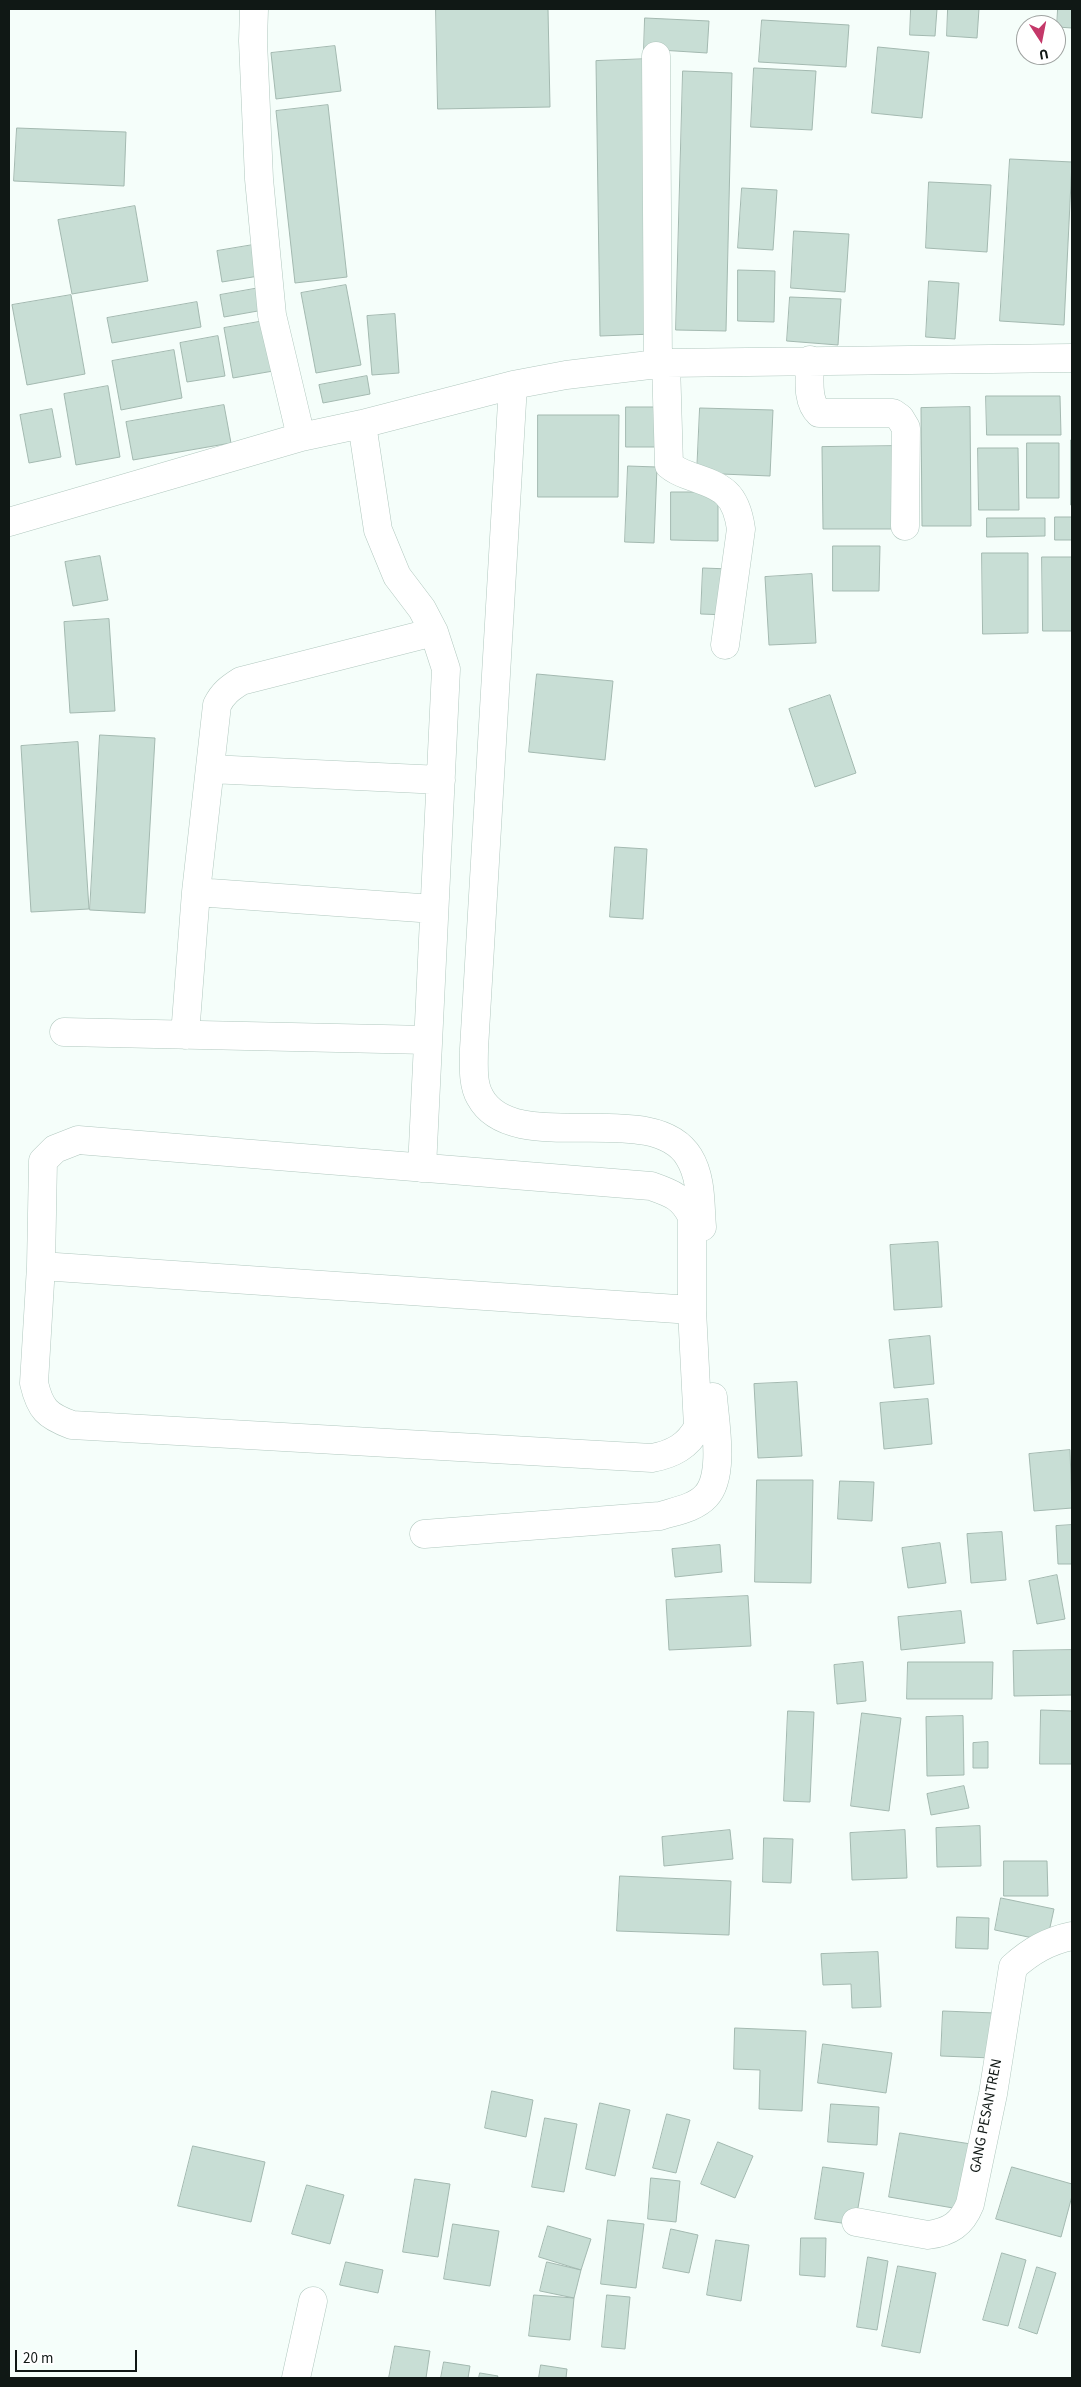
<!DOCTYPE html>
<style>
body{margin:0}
#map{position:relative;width:1081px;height:2387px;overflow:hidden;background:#f5fefa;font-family:"Source Sans 3",sans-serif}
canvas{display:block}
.frame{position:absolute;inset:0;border:10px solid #101815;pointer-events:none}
.north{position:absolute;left:1016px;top:15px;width:50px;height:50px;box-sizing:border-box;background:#fff;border:1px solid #9fa3a1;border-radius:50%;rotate:169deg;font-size:14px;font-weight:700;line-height:20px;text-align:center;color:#101815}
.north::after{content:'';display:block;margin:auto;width:18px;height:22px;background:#c43869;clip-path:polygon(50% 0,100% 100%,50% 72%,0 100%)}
.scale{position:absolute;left:15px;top:2350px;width:122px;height:22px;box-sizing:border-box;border:2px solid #101815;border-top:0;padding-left:6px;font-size:15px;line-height:18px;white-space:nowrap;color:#101815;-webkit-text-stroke:4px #fff;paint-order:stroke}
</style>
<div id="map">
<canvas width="1081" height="2387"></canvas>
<div class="frame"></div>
<div class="north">U</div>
<div class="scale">20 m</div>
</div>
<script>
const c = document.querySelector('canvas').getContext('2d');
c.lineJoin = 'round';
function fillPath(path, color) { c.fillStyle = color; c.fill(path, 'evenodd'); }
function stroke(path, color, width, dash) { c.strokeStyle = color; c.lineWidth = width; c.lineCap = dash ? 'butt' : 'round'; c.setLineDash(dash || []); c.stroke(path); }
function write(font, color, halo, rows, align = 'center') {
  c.font = font + ' "Source Sans 3",sans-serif'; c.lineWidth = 4; c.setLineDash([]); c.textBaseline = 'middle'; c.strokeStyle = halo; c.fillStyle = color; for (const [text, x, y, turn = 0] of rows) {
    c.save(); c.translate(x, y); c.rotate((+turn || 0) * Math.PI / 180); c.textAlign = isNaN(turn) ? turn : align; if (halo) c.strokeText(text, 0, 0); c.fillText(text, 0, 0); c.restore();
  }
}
const building = new Path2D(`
 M436 9H548L550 107 438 109Z
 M911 9H937L935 36 910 35Z
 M948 9H979L977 38 947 36Z
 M1058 9H1072V28L1057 27Z
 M645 18 709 21 707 53 644 49Z
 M762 20 849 25 846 67 759 62Z
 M335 46 341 91 276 99 271 53Z
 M878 47 929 52 922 118 872 113Z
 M649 59 653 334 600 336 596 61Z
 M754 68 816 71 812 130 751 127Z
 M683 71 732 73 726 331 676 330Z
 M328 105 347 277 295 283 276 111Z
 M17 128 126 132 124 186 14 181Z
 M1010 159 1072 162 1064 325 1000 321Z
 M929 182 991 185 987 252 926 248Z
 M742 188 777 190 773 250 738 248Z
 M135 206 148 281 72 294 58 220Z
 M794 231 849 234 845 292 791 288Z
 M259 244 265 275 222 282 217 251Z
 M738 270 775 271 774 322 738 321Z
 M929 281 959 283 955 339 926 337Z
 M346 285 361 365 316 373 301 293Z
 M265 287 269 309 224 317 220 295Z
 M71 295 85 374 27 385 12 305Z
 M790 297 841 299 838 345 787 341Z
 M197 302 201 327 112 343 107 318Z
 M395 314 399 373 372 375 367 316Z
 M270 320 279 370 233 378 224 328Z
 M218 336 225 376 187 382 180 343Z
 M174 350 182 398 121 410 112 361Z
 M367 376 370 394 323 403 319 385Z
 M108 386 120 457 76 465 64 394Z
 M986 396H1060L1061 435H987Z
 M224 405 231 443 133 460 126 422Z
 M626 407H657V447H626Z
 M970 407 971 526H922L921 408Z
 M700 408 773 410 770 476 697 473Z
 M52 409 61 457 29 463 20 415Z
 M538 415H619L618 497H538Z
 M1071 440H1072V505H1071Z
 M1027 443H1059V498H1027Z
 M898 446 899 529H823L822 447Z
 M978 448H1018L1019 510H979Z
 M628 466 657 467 654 543 625 542Z
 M671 492H718V541L671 540Z
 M1055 517H1072V540H1055Z
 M987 518H1045V536L987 537Z
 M833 546H880L879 591H833Z
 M982 553H1028V633L983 634Z
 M100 556 108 600 73 606 65 562Z
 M1042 557H1072V631H1043Z
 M703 568 730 569 728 615 701 614Z
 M812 574 816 643 769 645 765 577Z
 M109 619 115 711 70 713 64 622Z
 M537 674 613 681 605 760 529 752Z
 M830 695 856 773 815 787 789 709Z
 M100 735 155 738 145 913 90 910Z
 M78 742 89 909 31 912 21 746Z
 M615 847 647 849 643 919 610 917Z
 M938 1242 942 1307 894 1310 890 1245Z
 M930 1336 934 1384 894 1388 889 1340Z
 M797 1382 802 1456 758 1458 754 1384Z
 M928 1399 932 1444 884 1449 880 1403Z
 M1070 1450 1072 1508 1034 1511 1029 1454Z
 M757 1480H813L811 1583 755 1582Z
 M840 1481 874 1482 872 1521 838 1519Z
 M1072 1525V1564H1058L1056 1526Z
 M1002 1532 1006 1580 971 1583 967 1534Z
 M940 1543 946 1583 908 1588 902 1548Z
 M720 1545 722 1572 675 1577 672 1549Z
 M1057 1575 1065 1619 1037 1624 1029 1581Z
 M748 1596 751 1646 669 1650 666 1600Z
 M961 1611 965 1643 901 1650 898 1617Z
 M1072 1650V1695L1014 1696 1013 1651Z
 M863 1662 866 1701 837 1704 834 1665Z
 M908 1662H993L992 1699H907Z
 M1041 1710 1072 1711V1764H1040Z
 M788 1711 814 1712 810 1802 784 1801Z
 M862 1713 901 1718 889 1811 851 1806Z
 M963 1716 964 1775 927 1776 926 1717Z
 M988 1742V1768H973V1743Z
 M964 1786 969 1808 931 1815 927 1794Z
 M980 1826 981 1866 937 1867 936 1828Z
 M730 1830 733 1859 664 1866 662 1837Z
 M905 1830 907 1878 852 1880 850 1833Z
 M764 1838 793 1839 791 1883 763 1882Z
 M1004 1861H1047L1048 1896H1004Z
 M620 1876 731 1881 729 1935 617 1931Z
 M1001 1898 1054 1909 1047 1941 995 1930Z
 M957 1917 989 1918 988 1949 956 1948Z
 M878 1952 881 2007 852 2008 851 1984 823 1985 821 1954Z
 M943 2011 995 2013 992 2058 941 2056Z
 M735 2028 806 2031 802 2111 759 2109 760 2070 734 2069Z
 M823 2044 892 2053 886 2093 818 2083Z
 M492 2091 533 2100 526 2137 485 2128Z
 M600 2103 630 2110 615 2176 586 2169Z
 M831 2104 879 2107 877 2145 828 2142Z
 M667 2114 690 2120 676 2173 653 2168Z
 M545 2118 577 2124 564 2192 532 2187Z
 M900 2133 971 2144 959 2209 889 2197Z
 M718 2142 753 2156 735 2198 701 2184Z
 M193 2146 265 2162 251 2222 178 2206Z
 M823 2167 864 2173 855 2225 815 2219Z
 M1012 2167 1072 2184V2196L1061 2237 996 2219Z
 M651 2178 680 2181 676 2222 648 2219Z
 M415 2179 450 2184 438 2257 403 2252Z
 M307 2185 344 2195 330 2244 292 2234Z
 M608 2220 644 2224 636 2288 601 2284Z
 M453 2224 499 2231 490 2286 444 2279Z
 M548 2226 591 2239 581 2270 539 2257Z
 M671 2229 698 2235 689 2273 663 2268Z
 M801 2238H826L825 2277 800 2275Z
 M716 2240 749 2245 741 2301 707 2295Z
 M1002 2253 1026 2260 1008 2326 983 2320Z
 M868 2257 888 2261 877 2330 857 2327Z
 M346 2262 383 2270 378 2293 340 2285Z
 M547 2262 581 2270 574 2298 540 2291Z
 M898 2266 936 2273 920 2353 882 2346Z
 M1037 2267 1056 2273 1037 2334 1019 2328Z
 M534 2295 574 2298 570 2340 529 2336Z
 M607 2295 630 2297 625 2349 602 2347Z
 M395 2346 430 2351 426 2378H389Z
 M444 2362 470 2366 468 2378H441Z
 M541 2365 567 2369 566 2378H539Z
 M480 2373 498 2376 497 2378H479Z`);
fillPath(building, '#c8ded5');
stroke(building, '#a3b9b0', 1);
const minor = new Path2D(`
 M254 9 253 41 259 179 272 315 301 437
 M656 56 658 364
 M810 360C810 377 806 401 819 413H893L900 418 906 428 905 526
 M666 363 669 465C676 471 682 473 690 476 723 487 736 493 741 529L725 645
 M513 385 474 1049C474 1064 472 1083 480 1097 513 1159 653 1097 689 1157 702 1178 700 1204 702 1227
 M362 424 378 530 397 576 422 609 434 632 446 669 422 1168
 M9 522 301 437 362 424 513 385 566 375 666 363 1072 358
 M210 769 441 780
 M196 892 434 909
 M64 1032 428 1040
 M185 1035 196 892 217 705C223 693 230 688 241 681L434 632
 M78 1140 651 1186C671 1193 683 1197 692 1217V1310L698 1427C688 1446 673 1454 652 1458L72 1425C47 1416 40 1409 34 1383L41 1266 43 1161 55 1149Z
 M41 1266 692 1310
 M424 1534 660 1516C676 1511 695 1508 706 1496 725 1476 715 1423 713 1397
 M856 2222 928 2235C950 2232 962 2224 970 2204L993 2094 1013 1967C1031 1951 1048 1941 1072 1936
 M296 2378 313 2301`);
stroke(minor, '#b1c8bf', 29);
stroke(minor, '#fff', 28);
write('15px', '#101815', '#fff', [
 ["GANG PESANTREN",987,2116,-79]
]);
</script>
